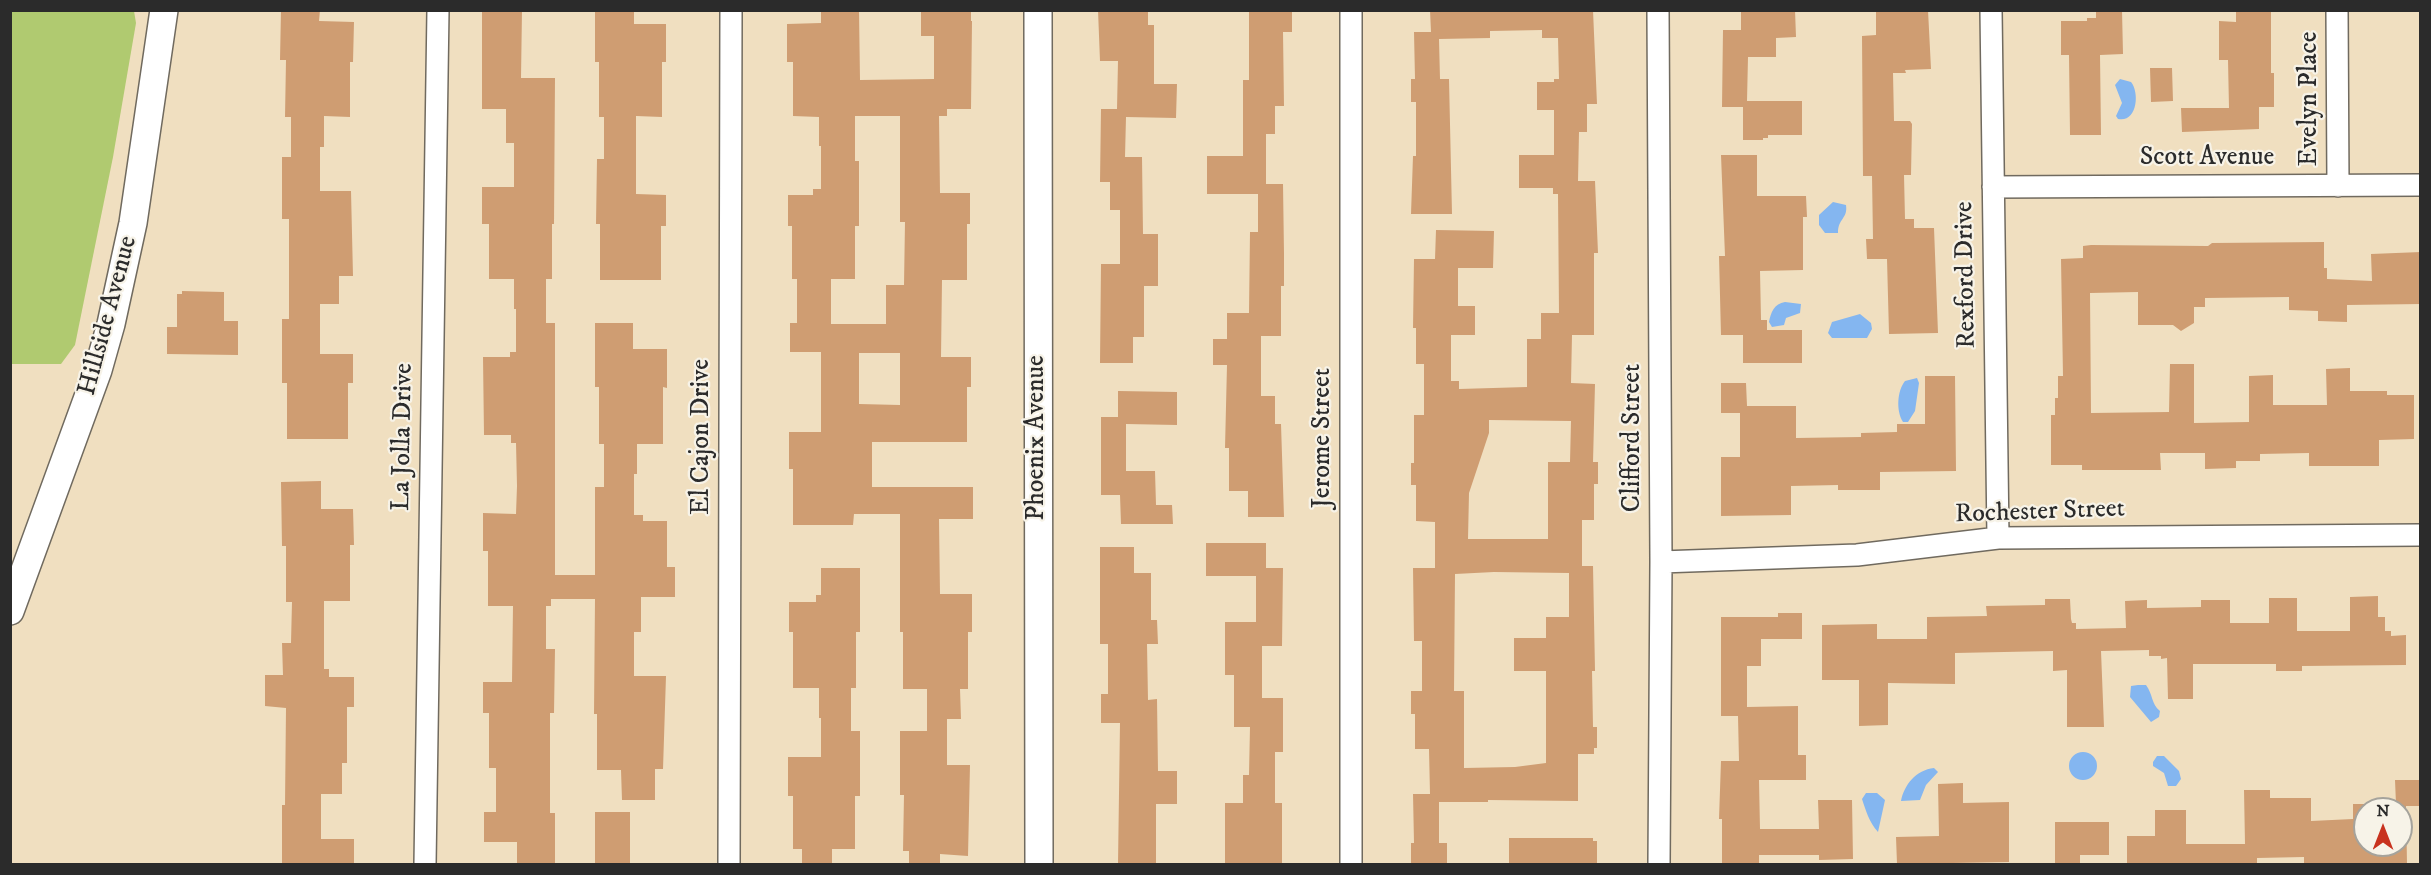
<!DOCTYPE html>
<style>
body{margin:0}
#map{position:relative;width:2431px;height:875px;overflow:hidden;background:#f0dfc0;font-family:"IM FELL DW Pica",serif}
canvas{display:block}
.frame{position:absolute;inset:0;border:12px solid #2b2b2b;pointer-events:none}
.north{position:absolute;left:2353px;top:797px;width:60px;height:60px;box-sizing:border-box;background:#f7f3e8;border:2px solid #a5a39c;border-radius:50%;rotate:0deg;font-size:16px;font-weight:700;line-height:24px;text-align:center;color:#2b2b2b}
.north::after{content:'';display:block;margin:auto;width:21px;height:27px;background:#c8321e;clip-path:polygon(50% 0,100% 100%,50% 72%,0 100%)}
</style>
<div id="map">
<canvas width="2431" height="875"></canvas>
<div class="frame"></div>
<div class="north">N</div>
</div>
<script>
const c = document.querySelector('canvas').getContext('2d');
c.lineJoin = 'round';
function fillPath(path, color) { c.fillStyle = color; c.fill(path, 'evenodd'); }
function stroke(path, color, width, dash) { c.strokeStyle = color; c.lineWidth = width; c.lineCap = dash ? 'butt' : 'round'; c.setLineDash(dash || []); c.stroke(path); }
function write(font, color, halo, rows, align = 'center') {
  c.font = font + ' "IM FELL DW Pica",serif'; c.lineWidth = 4.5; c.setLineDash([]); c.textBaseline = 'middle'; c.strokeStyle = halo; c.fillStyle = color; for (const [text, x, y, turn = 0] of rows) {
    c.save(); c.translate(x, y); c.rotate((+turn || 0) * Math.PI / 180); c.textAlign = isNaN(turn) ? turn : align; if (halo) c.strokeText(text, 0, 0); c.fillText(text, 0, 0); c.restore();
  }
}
fillPath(new Path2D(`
 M10 11H134L136 23 113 157 75 345 61 364H11Z`), '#b0ca70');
fillPath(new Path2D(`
 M2120 79 2131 82C2140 93 2137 123 2118 119L2116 116 2122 103 2115 85Z
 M1833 202 1846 205C1848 219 1838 218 1838 233H1825L1819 225V215Z
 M1785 302 1801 304 1800 313 1786 318 1784 325 1772 327 1769 322C1771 312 1774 304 1785 302Z
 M1860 314 1871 323 1872 329 1867 338H1832L1828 333 1832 322Z
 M1917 378 1919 383 1915 411 1908 422H1903C1896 411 1897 391 1905 381Z
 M2138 685H2146C2153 694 2151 704 2160 711L2159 717 2151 722 2130 697 2131 686Z
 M2069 766a14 14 0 1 1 28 0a14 14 0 1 1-28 0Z
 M2157 756H2164L2179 771 2181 779 2176 786H2168L2164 773 2153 766V762Z
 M1934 768 1938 772 1926 785 1920 800 1901 801C1904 785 1916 770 1934 768Z
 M1866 793H1877L1885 800 1878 832C1869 822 1866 811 1862 799Z`), '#84b6f0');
fillPath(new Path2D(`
 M281 10H320L319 21 354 22 353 62H350V117L324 116V147H320V191H351L353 276H339V304H320V354H353V383H348V439H287V383H282V319H289V219H282V157H291V117H285L286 60H280Z
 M482 10H522L521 78H555L554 224H552V279H546V323H555V575H595V487H604V444H599V387H595V323H633V349H667V388L663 387V444H637V474H634V515H643V521H667V567H675V597H641V632H634V676H666L663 769H655V800H622L621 770H597V714H594L595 599H551V606H546V649H555L554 713H550V813H555V864H517V842H484V812H496V768H489V713H483V682H512L513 606H488V551H483V513L516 514 517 486 516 443H511V435H484L483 357H510V352H516V309H514V279H489V224H482V187H514V143H506V109H482Z
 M595 10H634V24H666V62H662V117L636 116V194L666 195V226H661V280H600V224H596L597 159H604V117H599V62H595Z
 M821 10H859L860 80 934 79V36H921V12L971 10V21H972L971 109H947V116H939L940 193H970V224H967V280H942L941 357H971V387H967V442H872V487H973V519H939L940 594H972V632H968V689H960L961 719H947V765H970L968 856 940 854V864H909V851H903L904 795H900V731H927V689H903V632H900V514H854L853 525H793V469H789V432H821V352H790V323H797V279H792V226H788V195H813V189H821V146H819V117L793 116V62H787V24L821 23ZM855 116H900V222H905L904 285H886V324H831V279H855V226H859V161H855ZM859 353H900V405L859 404Z
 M1098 10H1148V25H1154V84H1177L1176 118 1126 117 1125 157H1142L1143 234H1158V286H1144V337H1133V363H1100L1101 264H1120V210H1110V182H1100L1101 109H1117L1118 61H1100Z
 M1249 10H1292V32H1283L1284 106H1275V134H1266V184H1283L1284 254V286H1281V336H1261V396H1275V424H1281L1284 517H1248V491H1229V448H1225L1227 365H1213V339H1227V313H1249L1250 232H1258V194H1207V156H1243V80H1249Z
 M1430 10H1593L1597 104H1587V132H1579L1578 181H1595L1598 253H1594V335H1572L1571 383 1595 384 1593 462H1598V484H1594V520H1582V566H1593L1595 671H1592L1593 727H1597V748H1594V754H1578V801L1488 800V802H1439V843H1447V864H1411V843H1414L1413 794H1430L1429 749H1415V714H1411V691H1422V641H1414L1413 568H1435V522L1416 521V485H1411V463H1414V415H1424V364H1416V328H1413L1414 259H1435L1436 230 1494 231 1493 268H1458V306H1475V335H1451V381H1459V389L1527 387V339H1541V313H1559L1558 194H1553V188H1519V155H1554V110H1537V82H1554V79H1559L1558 38H1542V30L1490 31V38L1439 39 1440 79H1449L1452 214H1411L1413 156H1416V102H1411V79H1415L1414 32H1431ZM1489 420 1571 421 1570 462H1548V539H1468L1469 493 1489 433ZM1494 572 1569 573V617H1546V638H1514V671H1546V763L1515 767 1464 768V691H1454L1455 574Z
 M1741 10H1795L1796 37 1776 38V57H1748L1747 101H1802V135H1768V138H1763V140H1743V107H1722L1723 30H1741Z
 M1876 10H1928L1931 69 1905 70 1906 73H1893L1894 121H1910L1912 124 1911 175H1904L1905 219H1914V228H1934L1938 333 1889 334 1887 259H1867L1866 239H1873L1872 176H1863L1862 36 1876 35Z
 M2096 10H2122L2123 54 2100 55 2101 135H2070L2069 55H2061V21H2087V18H2096Z
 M2236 10H2271V73H2274V107H2259V129L2182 132 2181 108H2229L2228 60H2219V21L2236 22Z
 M2150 68H2172L2173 101 2151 102Z
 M1721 155H1757V196H1806L1807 217H1803V270L1760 271 1761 320H1767V330H1802V363H1743V335H1721L1719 256H1725Z
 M2324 242V268H2327V279L2372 281 2371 254 2421 252V304L2347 305V322L2318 321V311L2289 310V297L2205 298V307H2194V323L2181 331 2173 325H2138V292L2090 293 2091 413 2169 412 2170 364H2194V423L2249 422V376L2273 375V405H2327L2326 369 2350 368V391H2387V395H2414V439L2379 440V466H2309V453L2260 454V461H2236V468L2205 469V453H2160L2161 470H2082V465H2051V415H2055V398H2058V376H2063L2061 259 2083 258V246L2091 245 2208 246 2212 243Z
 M182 291 224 292V321H238V355L167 354V327H177V294H182Z
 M1925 376H1955L1956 471 1880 472V490H1838V485L1791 486V515L1721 516V457H1740V413H1721V383H1746L1747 406H1796V438L1861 437V433L1897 432V424H1925Z
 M1118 391 1177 392V425L1126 424V471H1155L1156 505H1172L1173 524H1121L1120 495H1101V417H1118Z
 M321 481V509H353L354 545H350V601H324V669H329V677H354V707H347V763H342V794H321V839H354V864H282V805H285L286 708 265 706V675H283L282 643H291L292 602H286V546H282L281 482Z
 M1206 543H1266V568H1283L1282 646H1262V698H1283V752H1275V803H1282V864H1225V803H1243V775H1249L1250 727H1234V675H1225V622H1256V576H1206Z
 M1100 547H1134V573H1151V620H1157L1158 644H1147L1148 700 1157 699 1158 771H1177V804H1156V864H1118L1120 723H1101V694H1108V644H1100Z
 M821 568H860V632H856V688H851V731H860V796H855V849H832V864H802V849H793V796H788V757H821V718H819V688H793V632H789V602H816V595H821Z
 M2378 596V617H2385V631H2391V636L2406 635V665L2302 666V671H2276V664H2193V699H2168L2167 658 2161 659V656H2149V650L2101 651 2104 727H2067V670L2053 671V651L1955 653V684L1888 683V725L1859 726V680H1822V625L1877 624V639H1927V617L1987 616 1986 606 2045 605V599H2070L2071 619 2072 623H2076V629L2126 628 2125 601 2147 600V608L2201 607V600H2230V623H2269V598H2297V631H2350V597Z
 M1778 613H1802V639H1761V666H1747V707L1798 706V755H1806V780H1759L1760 829H1819L1818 800H1852L1853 859 1819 860V855H1759V864H1722V819H1719L1721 761H1739L1738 716H1721V617H1778Z
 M2395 780H2420V806H2406L2407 864H2304V857L2257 858V864H2127V836H2155V810H2186V844H2245L2244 790H2270V798H2311V821L2353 819V804H2396ZM2365 809H2401V845H2365Z
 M1963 783V803L2009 802V862L1897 864 1896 837 1939 836 1938 784Z
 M595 812H630V864H595Z
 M2055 822H2109V855H2080V864H2055Z
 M1509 838H1593V841H1597V864L1509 863Z`), '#cf9d72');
const minor = new Path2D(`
 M1351 10V864
 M1658 10 1661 562 1659 864
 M1991 10 1998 538
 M2337 10 2338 186
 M1993 187 2420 185
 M1661 562 1857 555 1998 538 2420 535
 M425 864 438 10
 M729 864 731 10`);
const tertiary = new Path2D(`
 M1038 10 1039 864
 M10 611 98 370 111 324 133 223 164 10`);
stroke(minor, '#706a5f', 24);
stroke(tertiary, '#706a5f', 30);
stroke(minor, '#fff', 21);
stroke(tertiary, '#fff', 27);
write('26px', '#2b2b2b', '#f7f3e8', [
 ["Evelyn Place",2311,99,-90],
 ["Scott Avenue",2207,159],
 ["Rexford Drive",1967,275,-91],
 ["Hillside Avenue",109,316,-75],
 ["La Jolla Drive",404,437,-89],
 ["El Cajon Drive",703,437,-90],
 ["Phoenix Avenue",1038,438,-90],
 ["Jerome Street",1324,438,-90],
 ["Clifford Street",1634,438,-90],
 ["Rochester Street",2040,513,-2]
]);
</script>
